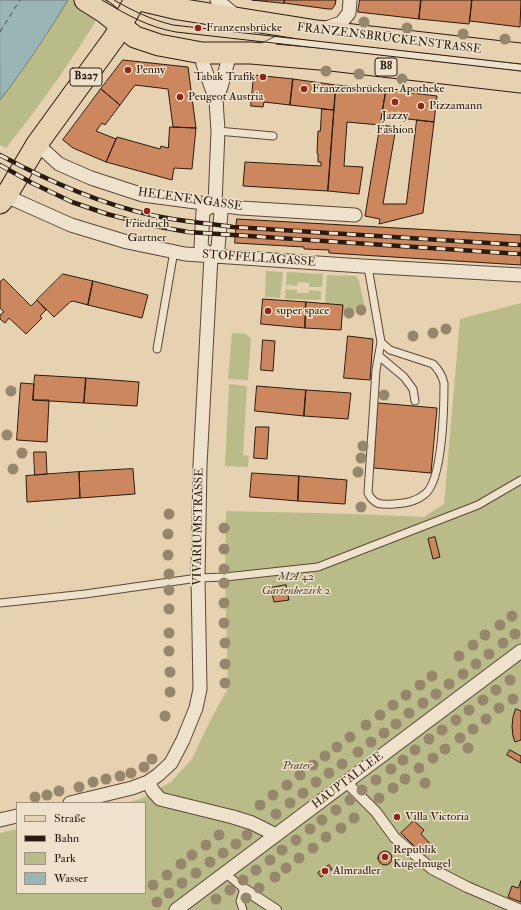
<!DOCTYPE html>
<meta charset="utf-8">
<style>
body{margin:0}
#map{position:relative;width:521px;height:910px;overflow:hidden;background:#e6d2b1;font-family:"IM FELL Double Pica",serif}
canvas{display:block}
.legend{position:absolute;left:16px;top:802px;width:130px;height:92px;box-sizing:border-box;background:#efe2cc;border:1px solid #a09281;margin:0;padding:5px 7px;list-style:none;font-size:12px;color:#2a1a10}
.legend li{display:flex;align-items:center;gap:8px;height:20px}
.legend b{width:20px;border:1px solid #a09281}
</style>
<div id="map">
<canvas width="521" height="910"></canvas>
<ul class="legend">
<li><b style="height:5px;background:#e6d2b1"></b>Straße</li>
<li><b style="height:5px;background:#2a1a10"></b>Bahn</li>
<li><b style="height:11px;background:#b9bb89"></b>Park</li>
<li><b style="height:11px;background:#9ab5b6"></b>Wasser</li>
</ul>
</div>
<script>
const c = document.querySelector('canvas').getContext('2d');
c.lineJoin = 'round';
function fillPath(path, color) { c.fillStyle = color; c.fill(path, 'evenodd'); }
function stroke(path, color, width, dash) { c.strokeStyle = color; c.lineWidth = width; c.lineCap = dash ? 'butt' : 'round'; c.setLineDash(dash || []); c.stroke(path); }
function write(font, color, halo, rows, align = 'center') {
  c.font = font + ' "IM FELL Double Pica",serif'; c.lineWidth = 3; c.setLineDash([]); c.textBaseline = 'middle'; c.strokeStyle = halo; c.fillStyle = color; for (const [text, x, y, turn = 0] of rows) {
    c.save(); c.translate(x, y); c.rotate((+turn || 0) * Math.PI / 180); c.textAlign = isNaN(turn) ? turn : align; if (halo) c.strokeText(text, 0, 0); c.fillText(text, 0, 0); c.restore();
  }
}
fillPath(new Path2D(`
 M68 0H109C78 51 44 101 6 148L0 145V100L21 73 46 37Z
 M266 271 283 272 280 298 265 297Z
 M287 272 323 274 322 287H309V283L298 282 297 286 286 285Z
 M327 275 356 276 359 281 365 308 342 311 343 305 325 303Z
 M286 289 297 290V293H309V290L321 291V300L285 299Z
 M521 303V910H0V833L17 829V893H145V803H125L141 799 171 782 192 759 210 721 228 688 225 577 226 511 355 514 424 517 444 504 460 319Z
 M232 333 246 334 251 339 248 380 228 379Z
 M229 384 247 386 243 455 249 456 248 467 225 466Z`), '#b9bb89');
const water = new Path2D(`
 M0 0H68C47 35 25 68 0 100Z`);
fillPath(water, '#9ab5b6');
stroke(water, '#6d7774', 1);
stroke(new Path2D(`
 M0 32 20 0`), '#4c4842', 1, [5, 4]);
const building = new Path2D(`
 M252 0H285L284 3Z
 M285 0H336L335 5 332 9H328L284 3Z
 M360 0H421L419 19 358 12Z
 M421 0H472L469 24 419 19Z
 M472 0H521L520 27 470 21Z
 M123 60 188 67 196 128 173 127 168 89 135 85 120 105 101 89Z
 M254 75 293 79 290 105 264 102 263 107 251 106Z
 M293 79 336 85 334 110 290 105Z
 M336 85 386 90 380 125 347 122 344 166 363 167 359 194 328 191Z
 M101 89 120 105 105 125 102 123 96 131 116 139 106 162 73 148 63 140Z
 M386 90 437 96 434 122 382 116Z
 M322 109 334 110 328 191 243 186 245 162 321 166V162H318V154L317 153 318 131H320Z
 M417 120 434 122 423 213 379 224 380 219 365 216 380 125 396 127 383 204H406Z
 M170 127 196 128 192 169 174 168 172 180 106 162 117 137 160 149 161 146 168 148Z
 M237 219 521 235V265L329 253V250L304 249V247L235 243Z
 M63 274 93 281 88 305 73 301 70 302 54 317 37 300Z
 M4 279 31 306 37 300 46 310 40 316 42 318 26 334 9 318 5 323 0 319V315L4 312 0 308V282Z
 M93 281 148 295 142 318 88 305Z
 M263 299 306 302 305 328 261 324Z
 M306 302 343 305 341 330 305 328Z
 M348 336 373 339 370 380 344 378Z
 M263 340 275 341 273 371 261 370Z
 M35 375 86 378 84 403 33 400Z
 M86 378 139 382 137 406 84 403Z
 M21 383 34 384 33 400H49L47 442 17 440Z
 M257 386 306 390 304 416 255 411Z
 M306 390 351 393 348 419 304 416Z
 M378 403 437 408 431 473 374 468Z
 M256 427H269L267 459 254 458Z
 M34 452H46L47 474 35 475Z
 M133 469 135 494 80 498 79 472Z
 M79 472 80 498 27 502 26 476Z
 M252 473 299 476 298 501 250 497Z
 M299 476 347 480 345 504 298 501Z
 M435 537 440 557 433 559 428 539Z
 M286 585 289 600 274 602 271 588Z
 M516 709 521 711V740L515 742 513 736 512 727 513 717Z
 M510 750 521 756V763L507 755Z
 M414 821 424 830 421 834 433 847 424 856 401 833Z
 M378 858a7 7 0 1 1 14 0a7 7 0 1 1-14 0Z
 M329 865 332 869 321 877 318 873Z
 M521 881V902L508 897 512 886 518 888Z`);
fillPath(building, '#cc875e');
stroke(building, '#2a1a10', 1);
const service = new Path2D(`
 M261 48 277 40 521 68
 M218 131 273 136
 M368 267 381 342 376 370 368 493C374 505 381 505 394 504 406 503 415 502 425 494 443 480 444 406 444 383 442 375 439 370 433 364L390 350 381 342
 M157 349 174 251
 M379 356 404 377 413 389 415 401
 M0 603 85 594 198 578 225 577 318 567 478 505 521 480
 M225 873 244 889 240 901 243 910`);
const pedestrian = new Path2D(`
 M346 782 376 812 395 838 432 869 467 887 521 910
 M244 889 276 910`);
const minor = new Path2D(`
 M217 0 236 16
 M326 28 341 23 349 13 350 0
 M216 100 221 87 230 53
 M37 144 59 164 91 178 143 195 241 208 355 215
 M6 196 71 225 127 242 185 254 362 266 521 275
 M211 256 201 247 203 211 215 204
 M148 782 153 791 160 799 233 817 252 823 276 835
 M70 803 132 788 148 782 158 775 171 763 183 740 196 708 200 689 198 578 200 465 211 256 218 248 221 212 215 204 218 131 216 100 203 64 202 53
 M0 820 17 816
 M176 910 521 651`);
const primary = new Path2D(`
 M85 0 104 12 135 37 159 45 202 53H251L331 60 521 82
 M140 0 178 9 317 31 521 54
 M0 203 6 196 37 144 114 38 135 0`);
stroke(service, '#594838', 9);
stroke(pedestrian, '#594838', 12);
stroke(minor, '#594838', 15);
stroke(primary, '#2a1a10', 23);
stroke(service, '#efe2cc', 7);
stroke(pedestrian, '#efe2cc', 10);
stroke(minor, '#efe2cc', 13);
stroke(primary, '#e6d2b1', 21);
stroke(new Path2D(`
 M102 0C127 15 148 27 176 32L521 71
 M114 0C133 11 152 20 173 25L521 64`), '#2a1a10', 1);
const rail = new Path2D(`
 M0 155C48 181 98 203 151 215 177 221 205 223 233 227L521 245
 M0 165 32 183 72 202 107 214 149 225 188 232 521 254`);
stroke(rail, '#2a1a10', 4.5);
stroke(rail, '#efe2cc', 3, [9]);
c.fillStyle = '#96876c';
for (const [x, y] of [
 [364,22],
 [407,28],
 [463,34],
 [505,39],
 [326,71],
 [359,74],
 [402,79],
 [361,310],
 [349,313],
 [446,329],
 [433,333],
 [413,336],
 [11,391],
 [384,395],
 [7,435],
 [363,446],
 [22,453],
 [361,458],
 [13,469],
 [358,472],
 [361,507],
 [169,514],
 [224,528],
 [168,534],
 [224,549],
 [168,555],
 [224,569],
 [169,574],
 [224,583],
 [169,590],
 [224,603],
 [169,609],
 [512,616],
 [224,623],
 [500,625],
 [169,633],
 [515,634],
 [485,635],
 [225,643],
 [503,643],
 [473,645],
 [169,651],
 [489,654],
 [459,656],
 [225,664],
 [476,664],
 [170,672],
 [463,674],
 [432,676],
 [510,680],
 [225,683],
 [449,684],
 [420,685],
 [496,690],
 [170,692],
 [436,694],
 [406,695],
 [513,699],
 [483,700],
 [423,703],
 [393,705],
 [499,708],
 [469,710],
 [409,713],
 [380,715],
 [165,716],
 [486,719],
 [456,720],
 [396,724],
 [366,725],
 [473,729],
 [442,730],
 [384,733],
 [350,737],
 [460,738],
 [429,739],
 [371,742],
 [337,747],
 [468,748],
 [445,749],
 [415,750],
 [358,752],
 [325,756],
 [433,758],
 [152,759],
 [403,760],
 [342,764],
 [313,765],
 [144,767],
 [419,768],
 [391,769],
 [131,773],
 [329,773],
 [300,775],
 [120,776],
 [106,779],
 [405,779],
 [376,780],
 [93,782],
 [316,782],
 [425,783],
 [287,785],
 [79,787],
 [393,788],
 [362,790],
 [59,791],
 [303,793],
 [47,795],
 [273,795],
 [35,797],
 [379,798],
 [350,800],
 [290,803],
 [260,805],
 [336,810],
 [276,814],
 [354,818],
 [322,820],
 [341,828],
 [310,829],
 [219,835],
 [247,835],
 [326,837],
 [296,840],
 [236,844],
 [206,845],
 [313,848],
 [282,850],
 [223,853],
 [192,855],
 [299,858],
 [270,860],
 [210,862],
 [181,864],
 [286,868],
 [256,870],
 [196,873],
 [167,875],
 [275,877],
 [243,880],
 [182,883],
 [153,885],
 [259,888],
 [230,890],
 [169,893],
 [246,898],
 [216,899],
 [157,902]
]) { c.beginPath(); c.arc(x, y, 5.5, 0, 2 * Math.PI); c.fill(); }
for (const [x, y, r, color] of [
 [198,28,4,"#8f2418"],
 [128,70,4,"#8f2418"],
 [263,77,4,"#8f2418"],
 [304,89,4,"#8f2418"],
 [180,97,4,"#8f2418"],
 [395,102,4,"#8f2418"],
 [421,106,4,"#8f2418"],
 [147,211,4,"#8f2418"],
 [268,311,4,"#8f2418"],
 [397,817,4,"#8f2418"],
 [385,857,4,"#8f2418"],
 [325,871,4,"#8f2418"]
]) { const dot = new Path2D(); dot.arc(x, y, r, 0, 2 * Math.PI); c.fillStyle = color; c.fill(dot); stroke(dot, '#efe2cc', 1.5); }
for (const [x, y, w] of [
 [386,67,22],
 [86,77,32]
]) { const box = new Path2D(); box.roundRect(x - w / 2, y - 9, w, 18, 3); c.fillStyle = '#efe2cc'; c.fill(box); stroke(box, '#2a1a10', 1); }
write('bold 11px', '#2a1a10', null, [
 ["B8",386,67],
 ["B227",86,77]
]);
write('12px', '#2a1a10', '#efe2cc', [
 ["Franzensbrücke",206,28],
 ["Penny",136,70],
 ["Tabak Trafik",255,77,"right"],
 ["Franzensbrücken-Apotheke",312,89],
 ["Peugeot Austria",188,97],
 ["Pizzamann",429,106],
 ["Jazzy",395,116,"center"],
 ["Fashion",395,130,"center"],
 ["Friedrich",147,224,"center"],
 ["Gartner",147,238,"center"],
 ["super space",276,311],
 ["Villa Victoria",405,817],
 ["Republik",393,850],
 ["Kugelmugel",393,864],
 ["Almradler",333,871]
], 'left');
write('12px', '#2a1a10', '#efe2cc', [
 ["FRANZENSBRÜCKENSTRASSE",389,39,7],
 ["HELENENGASSE",190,200,8],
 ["STOFFELLAGASSE",259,259,4],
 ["VIVARIUMSTRASSE",199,527,-89],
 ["HAUPTALLEE",348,781,-37]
]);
write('italic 12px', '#554a34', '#efe2cc', [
 ["MA 42",296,577],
 ["Gartenbezirk 2",296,591],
 ["Prater",297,766]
]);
</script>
